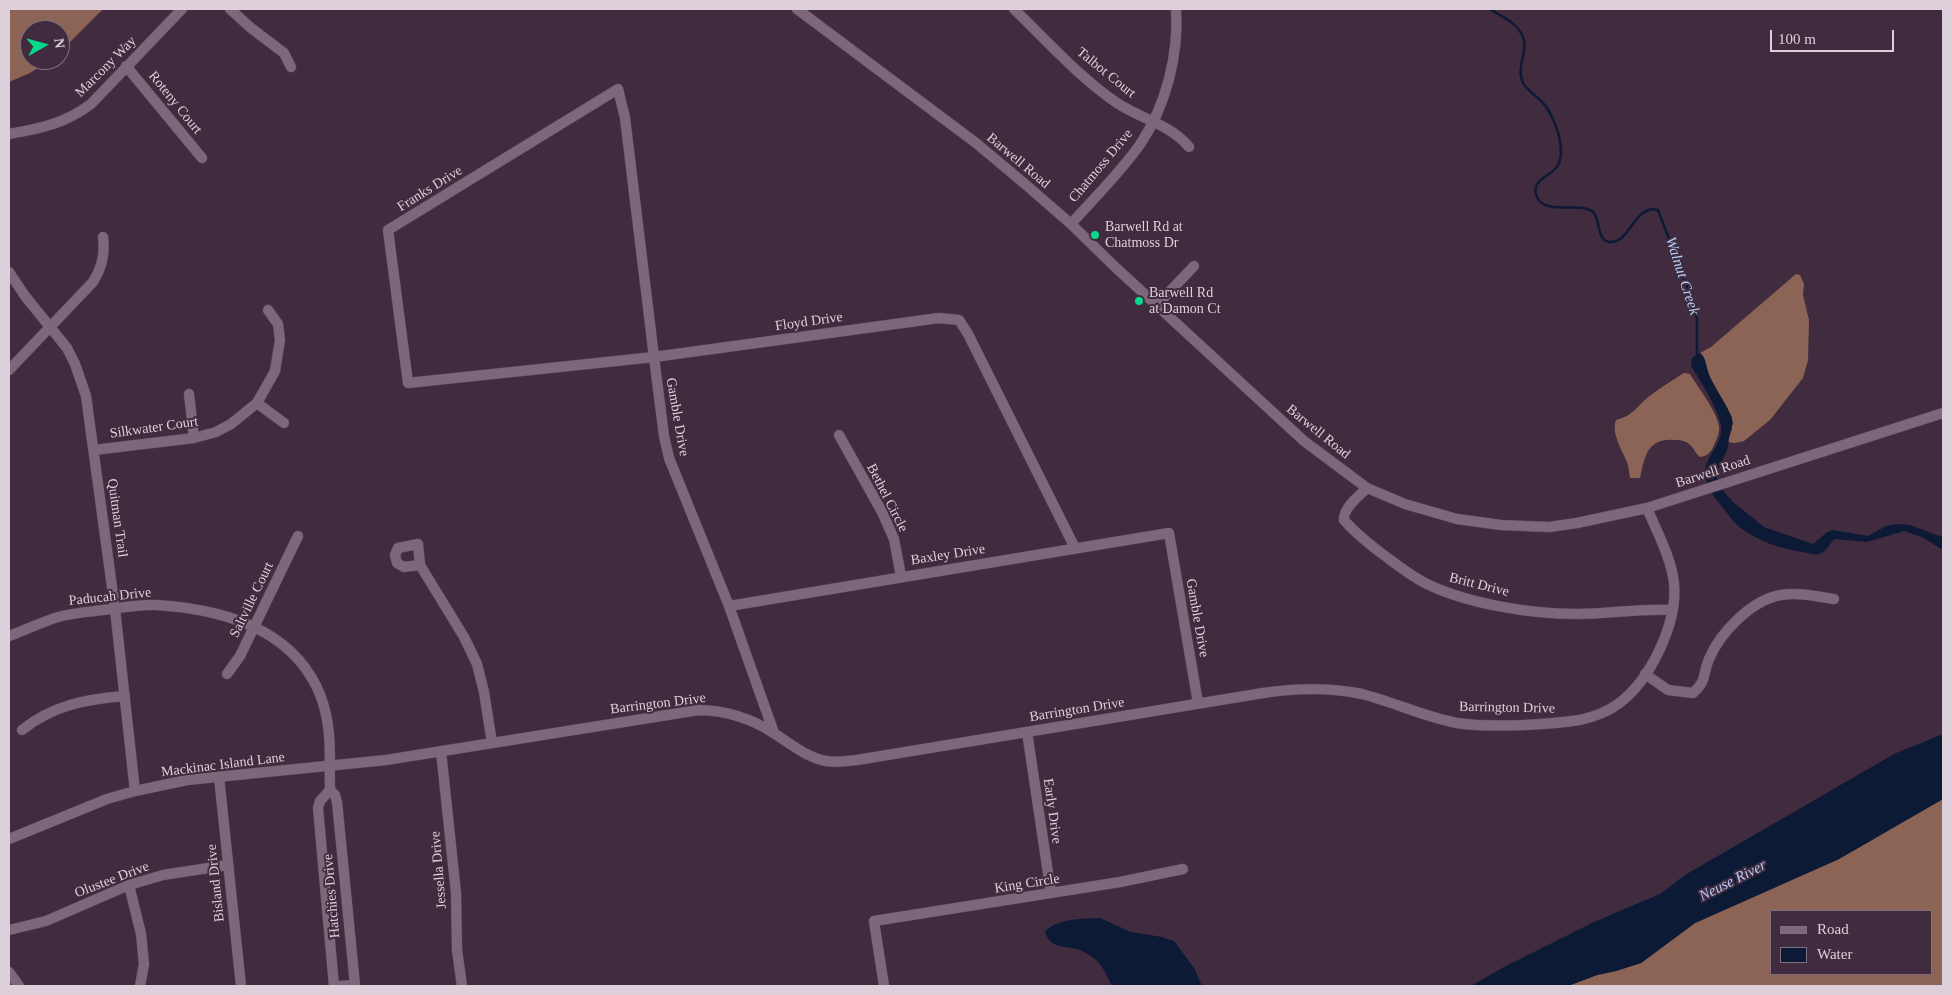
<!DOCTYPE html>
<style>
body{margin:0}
#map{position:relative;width:1952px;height:995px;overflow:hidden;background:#412b3e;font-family:"Times New Roman",serif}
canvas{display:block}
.frame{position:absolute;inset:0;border:10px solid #ded0db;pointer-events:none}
.legend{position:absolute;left:1770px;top:910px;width:162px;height:65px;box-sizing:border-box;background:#412b3e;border:1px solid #806d7d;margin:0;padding:6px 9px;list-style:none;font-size:15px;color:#ded0db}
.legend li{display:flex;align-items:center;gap:10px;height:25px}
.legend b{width:25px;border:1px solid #806d7d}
.north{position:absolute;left:20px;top:20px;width:50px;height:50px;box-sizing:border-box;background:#412b3e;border:1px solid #806d7d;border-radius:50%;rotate:83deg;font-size:14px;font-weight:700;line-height:20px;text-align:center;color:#ded0db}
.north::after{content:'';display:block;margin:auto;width:18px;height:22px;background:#06d98b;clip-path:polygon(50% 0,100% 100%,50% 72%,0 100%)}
.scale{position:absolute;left:1770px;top:30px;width:124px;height:22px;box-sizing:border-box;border:2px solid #ded0db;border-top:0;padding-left:6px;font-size:15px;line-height:18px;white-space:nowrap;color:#ded0db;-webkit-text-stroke:4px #412b3e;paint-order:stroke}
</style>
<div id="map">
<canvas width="1952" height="995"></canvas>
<div class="frame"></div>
<ul class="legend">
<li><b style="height:6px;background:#7f677b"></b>Road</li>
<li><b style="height:14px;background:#0c1a36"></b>Water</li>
</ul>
<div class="north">N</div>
<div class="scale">100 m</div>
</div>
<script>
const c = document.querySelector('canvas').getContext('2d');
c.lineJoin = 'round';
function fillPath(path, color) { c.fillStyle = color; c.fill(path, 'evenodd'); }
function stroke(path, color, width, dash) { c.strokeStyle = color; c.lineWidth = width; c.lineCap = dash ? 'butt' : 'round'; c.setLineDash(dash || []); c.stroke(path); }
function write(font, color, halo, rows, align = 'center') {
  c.font = font + ' "Times New Roman",serif'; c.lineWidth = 4; c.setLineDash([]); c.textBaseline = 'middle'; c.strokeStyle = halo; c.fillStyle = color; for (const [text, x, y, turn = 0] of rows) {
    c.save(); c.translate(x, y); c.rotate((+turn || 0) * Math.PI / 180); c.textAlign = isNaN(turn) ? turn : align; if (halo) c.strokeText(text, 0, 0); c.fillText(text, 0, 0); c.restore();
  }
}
fillPath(new Path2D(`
 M9 9H103L60 52V30H30V60H50L30 73 9 82Z
 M1796 274 1800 275 1804 284 1803 295 1809 320 1808 360 1803 378 1770 420 1744 441 1735 443 1728 442 1732 429V417L1710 377 1705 362 1700 353 1711 347Z
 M1684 373 1690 374C1699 389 1716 410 1719 426 1720 432 1717 439 1714 445 1711 452 1708 456 1700 457 1695 453 1694 448 1690 445 1687 441 1680 440 1675 440 1647 438 1645 456 1640 478H1630C1629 473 1629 467 1627 462 1622 450 1611 433 1616 420 1635 415 1637 405 1651 395 1661 387 1673 380 1684 373Z
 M1943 799V986H1568L1597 975 1616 971 1641 963 1695 923 1839 859ZM1771 911H1931V974H1771Z`), '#8c6455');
fillPath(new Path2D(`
 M1700 353C1707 358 1706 368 1709 375 1716 392 1729 405 1733 423L1729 436 1728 448 1717 472V479L1720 487 1733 502 1764 527 1813 544 1827 532 1833 530 1868 536 1886 526 1897 524 1910 525 1942 537 1943 539V550L1922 537 1904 531 1867 542 1835 539C1829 544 1826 553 1818 554 1813 555 1807 553 1803 552 1780 549 1754 540 1736 524 1732 520 1728 514 1724 509 1716 500 1710 492 1706 480 1700 459 1723 447 1721 427 1720 412 1699 378 1691 366L1692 358Z
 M1943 734V799L1839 859 1695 923 1641 963 1616 971 1597 975 1568 986H1471L1502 968 1594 922 1660 894 1685 875 1894 754Z
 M1100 918 1131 932 1162 937 1174 941 1194 968 1202 986H1112C1108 978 1102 965 1095 959 1090 955 1083 951 1077 949 1063 946 1049 948 1045 931 1060 918 1081 919 1100 918Z`), '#0c1a36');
stroke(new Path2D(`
 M1490 9C1502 17 1516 22 1522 35 1530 50 1515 66 1523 83 1527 90 1536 96 1542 102 1552 112 1561 136 1561 151 1561 157 1560 164 1556 168 1548 177 1530 181 1537 197 1545 216 1581 201 1593 212 1601 219 1596 242 1611 242 1631 242 1634 204 1658 210L1686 283 1697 319V358`), '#0c1a36', 2.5);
const minor = new Path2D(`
 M230 9 251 28 284 53 291 67
 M797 9 976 143 1025 184 1071 224 1113 265 1304 441 1367 488 1405 504 1457 519 1501 525 1549 527 1577 523 1647 508 1943 413
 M1014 9C1047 41 1079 77 1117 103 1141 119 1170 124 1189 147
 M126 66 202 158
 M9 134C42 128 64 124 91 104L182 9
 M1071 224C1094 198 1121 172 1141 143 1166 105 1179 55 1176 9
 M9 272 25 296 67 348 75 364 86 396 115 609 135 791
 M1156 306 1194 266
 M9 370 93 282C102 267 105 255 103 237
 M189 394 194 438
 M257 403 284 423
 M839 435 882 512 894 539 901 576
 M94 450 194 438 216 432 231 424 257 403 275 371 280 340 278 324 268 310
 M1367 488C1359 496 1343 508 1344 520 1355 533 1368 543 1381 553 1395 563 1409 575 1425 583 1467 604 1531 614 1577 614 1609 614 1641 608 1673 610
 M420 565 404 567 397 563 395 555 398 548 418 544 420 565 464 637 477 664 484 692 492 743
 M729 606 1169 533 1198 703
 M9 636C25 630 42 622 58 617 73 613 88 612 103 610 120 608 139 604 156 605 222 609 295 629 321 697 333 731 329 757 330 790L335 795 337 802 355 985 339 986
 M227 674 240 656 298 536
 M1645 674 1668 690 1693 693C1708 679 1702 675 1709 659 1720 633 1751 600 1781 595 1798 592 1816 596 1834 599
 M22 730C53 705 87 699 125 696
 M1027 732 1051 893
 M774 733 729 606 669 458 664 436 654 357 625 118 618 89 388 230 408 383 654 357 939 318 959 320 968 334 1075 548
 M441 751 456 893 457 950 462 986
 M219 777 241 986
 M330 790 320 801 318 808 334 986
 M9 839 107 799 135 791 187 780 386 760 699 710C725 710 753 719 775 734 791 744 806 757 826 761 836 763 846 761 857 760L1263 693C1296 688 1328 687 1362 694 1394 702 1424 717 1457 723 1491 728 1545 725 1580 720 1593 717 1606 713 1618 704 1650 681 1678 623 1674 583 1671 557 1657 532 1647 508
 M129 885 141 934 144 964 140 986
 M9 930 46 921 129 885 163 875 228 865
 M9 972 19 986
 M884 986 874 921 1120 882 1183 869`);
stroke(minor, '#5a4857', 11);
stroke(minor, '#7f677b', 10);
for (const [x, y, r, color] of [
 [1095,235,5,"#06d98b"],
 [1139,301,5,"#06d98b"]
]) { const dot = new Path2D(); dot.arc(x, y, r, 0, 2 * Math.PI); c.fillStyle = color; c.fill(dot); stroke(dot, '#412b3e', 2); }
write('14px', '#ded0db', '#412b3e', [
 ["Marcony Way",106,67,-45],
 ["Talbot Court",1106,73,39],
 ["Roteny Court",175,103,51],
 ["Barwell Road",1018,161,40],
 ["Chatmoss Drive",1101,166,-50],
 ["Franks Drive",430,189,-32],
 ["Floyd Drive",809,322,-8],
 ["Gamble Drive",677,417,80],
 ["Silkwater Court",154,428,-8],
 ["Barwell Road",1318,432,39],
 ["Barwell Road",1713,472,-18],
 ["Bethel Circle",887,498,63],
 ["Quitman Trail",117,518,82],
 ["Baxley Drive",948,555,-9],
 ["Britt Drive",1479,585,14],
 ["Paducah Drive",110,597,-6],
 ["Saltville Court",252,600,-64],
 ["Gamble Drive",1197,618,80],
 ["Barrington Drive",658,704,-7],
 ["Barrington Drive",1507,708,1],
 ["Barrington Drive",1077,710,-9],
 ["Mackinac Island Lane",223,765,-7],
 ["Early Drive",1052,811,82],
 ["Jessella Drive",439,870,-95],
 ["Olustee Drive",112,880,-21],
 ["Bisland Drive",216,883,-96],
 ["King Circle",1027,884,-9],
 ["Hatchies Drive",332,896,-95]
]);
write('14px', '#ded0db', '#412b3e', [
 ["Barwell Rd at",1105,227],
 ["Chatmoss Dr",1105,243],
 ["Barwell Rd",1149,293],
 ["at Damon Ct",1149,309]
], 'left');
write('italic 15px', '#b5cefb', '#412b3e', [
 ["Walnut Creek",1682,276,72],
 ["Neuse River",1733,881,-27]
]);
</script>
